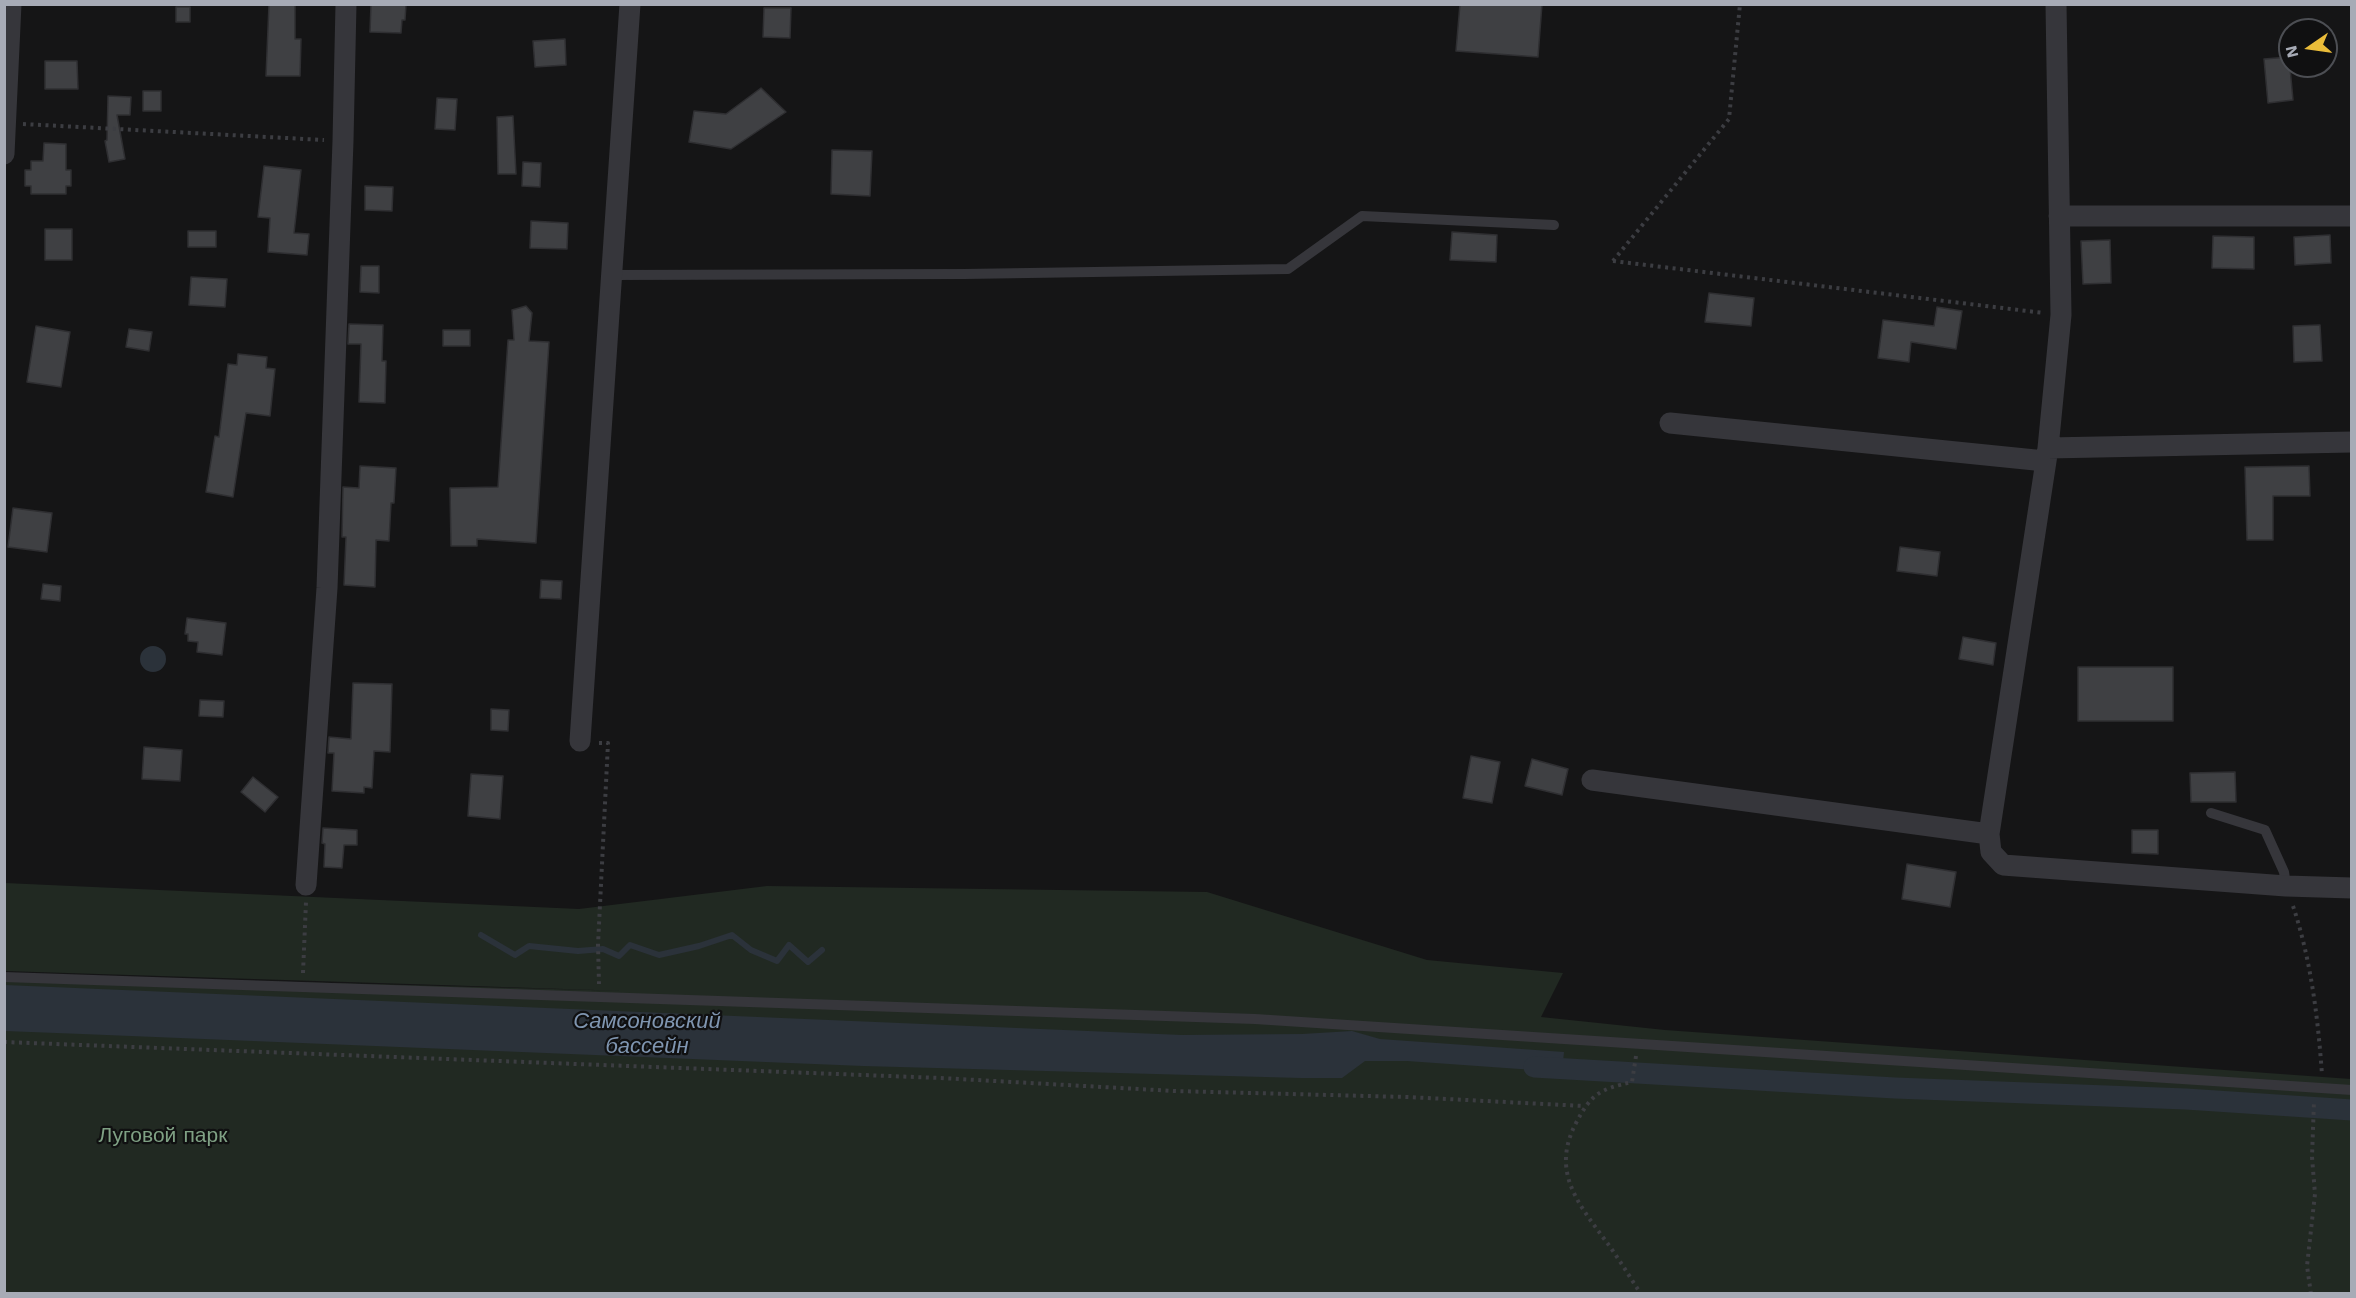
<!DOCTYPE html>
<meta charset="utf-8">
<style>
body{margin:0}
#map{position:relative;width:2356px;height:1298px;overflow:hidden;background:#151516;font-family:"Work Sans",sans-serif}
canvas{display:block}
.frame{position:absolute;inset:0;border:6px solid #a7abb6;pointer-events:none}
.north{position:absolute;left:2278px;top:18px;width:60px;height:60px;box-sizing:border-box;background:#101011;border:2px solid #4c4e53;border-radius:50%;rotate:257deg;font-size:16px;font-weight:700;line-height:24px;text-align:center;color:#a7abb6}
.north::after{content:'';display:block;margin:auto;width:21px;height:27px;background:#eabc39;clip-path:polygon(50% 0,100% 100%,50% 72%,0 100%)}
</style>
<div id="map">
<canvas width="2356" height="1298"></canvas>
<div class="frame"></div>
<div class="north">N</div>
</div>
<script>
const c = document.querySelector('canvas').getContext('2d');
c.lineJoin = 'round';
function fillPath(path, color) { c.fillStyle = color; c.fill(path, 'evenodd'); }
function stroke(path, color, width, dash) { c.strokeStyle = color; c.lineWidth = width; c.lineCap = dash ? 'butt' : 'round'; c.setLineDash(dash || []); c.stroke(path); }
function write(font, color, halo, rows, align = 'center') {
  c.font = font + ' "Work Sans",sans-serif'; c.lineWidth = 4.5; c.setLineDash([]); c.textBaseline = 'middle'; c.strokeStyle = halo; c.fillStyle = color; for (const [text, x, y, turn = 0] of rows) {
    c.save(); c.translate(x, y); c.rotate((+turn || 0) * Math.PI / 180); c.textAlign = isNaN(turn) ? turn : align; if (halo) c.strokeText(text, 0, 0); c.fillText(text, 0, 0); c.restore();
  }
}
fillPath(new Path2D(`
 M5 883 579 909 767 886 1207 892 1427 960 1563 973 1541 1017 1665 1030 2351 1079V1293H5V974L626 991 5 971Z`), '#212922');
fillPath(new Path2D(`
 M140 659a13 13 0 1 1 26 0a13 13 0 1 1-26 0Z
 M5 985 1182 1035 1302 1034 1352 1031 1380 1039 1564 1052 1562 1072 1407 1061H1365L1342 1078H1301L863 1066 82 1034 5 1031Z`), '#2b323a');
stroke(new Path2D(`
 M481 935 515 955 529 946 578 951 603 949 619 956 630 945 659 955 699 946 732 935 751 950 777 961 789 945 808 962 822 950`), '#2b323a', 6);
stroke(new Path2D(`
 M1534 1067 1895 1088 2186 1099 2352 1110`), '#2b323a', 21);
const building = new Path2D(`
 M269 4H295V39H301L300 76H266Z
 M371 4H406L405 20H402L401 33 370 32Z
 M1460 4H1542L1538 57 1456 51Z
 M176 7H190V22H176Z
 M764 8H791L790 38 763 37Z
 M565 39 566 65 535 67 533 41Z
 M2289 57 2293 100 2268 103 2264 59Z
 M45 61H77L78 89H45Z
 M761 88 786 112 731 149 689 142 694 111 726 114Z
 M143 91H161V111H143Z
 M108 96 131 97 130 115H117L125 159 109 162 105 141 107 140Z
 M437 98 457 99 455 130 435 129Z
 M513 116 516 174H498L497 117Z
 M44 143 66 144V170H71V186H66V194H31V186H25V170H31V161H43Z
 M832 150 872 151 870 196 831 194Z
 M523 162 541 163 540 187 522 186Z
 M264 166 301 170 294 233 309 234 307 255 268 252 270 218 258 217Z
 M365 186 393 187 392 211 365 210Z
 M531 221 568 223 567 249 530 248Z
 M45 229H72V260H45Z
 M188 231H216V247H188Z
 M1452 232 1497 235 1496 262 1450 260Z
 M2330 235 2331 263 2295 265 2294 237Z
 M2213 236 2254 237V269L2212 268Z
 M2110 240 2111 283 2083 284 2081 241Z
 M361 266H379V293L360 292Z
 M191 277 227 279 225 307 189 305Z
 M1709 293 1754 298 1751 326 1705 322Z
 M526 306 532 313 529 341 549 342 536 543 477 539V546H451L450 488 498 487 508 340H514L512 310Z
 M1937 307 1962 311 1956 349 1911 342 1909 362 1878 358 1883 320 1934 326Z
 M349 324 383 325 382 361H386L385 403 359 402 361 344H348Z
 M2320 325 2322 361 2294 362 2293 326Z
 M36 326 70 332 61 387 27 382Z
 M129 329 152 332 149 351 126 347Z
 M443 330H470V346H443Z
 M238 354 267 357 266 368 275 369 270 416 246 413 233 497 206 492 215 436 219 437 228 364 237 365Z
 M360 466 396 468 394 503H391L389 541 376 540 375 587 344 585 346 537H342L343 487 359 488Z
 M2309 466 2310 496H2273V540H2247L2245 467Z
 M13 508 52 513 47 552 8 547Z
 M1900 547 1940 552 1937 576 1897 571Z
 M541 580 562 581 561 599 540 598Z
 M43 584 61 586 60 601 41 599Z
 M187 618 226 623 222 655 197 652 198 642 188 641V634H185Z
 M1963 637 1996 643 1993 665 1959 659Z
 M2078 667H2173V721H2078Z
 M353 683 392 684 390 752 374 751 372 788 364 787V793L332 791 334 753H328L329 737 351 739Z
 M200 700 224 701 223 717 199 716Z
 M491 709 509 710 508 731 491 730Z
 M144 747 182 750 180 781 142 779Z
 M1471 756 1500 762 1492 803 1463 798Z
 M1532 759 1568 769 1562 795 1525 786Z
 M2235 772 2236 802H2191L2190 773Z
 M471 774 503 776 500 819 468 816Z
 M253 777 278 797 265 812 241 792Z
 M323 828 357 830V845H344L342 868 324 867 325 844 322 843Z
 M2132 830H2158V854L2132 853Z
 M1907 864 1956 872 1950 907 1902 899Z`);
fillPath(building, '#3f4043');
stroke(building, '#2f2f32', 1.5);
stroke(new Path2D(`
 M23 124 324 140
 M1613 261 2044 313
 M1613 261 1729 119 1740 4
 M599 743H608L598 945 599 984
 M2293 906C2311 960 2318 1018 2322 1075
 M303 973 306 902
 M4 1042 941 1078 1174 1091 1407 1097 1584 1106
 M1636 1056 1632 1082C1600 1089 1591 1094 1576 1123 1551 1171 1577 1202 1605 1240 1618 1257 1629 1276 1641 1294
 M921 1294H949
 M2311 1294 2307 1266 2315 1194 2312 1157 2314 1101`), '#3c3d42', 4, [3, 4.5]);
stroke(new Path2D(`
 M611 275 964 274 1288 269 1362 216 1554 225
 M2211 813 2265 830 2284 872 2286 886
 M4 977 1255 1019 2352 1090`), '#36363b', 10);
stroke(new Path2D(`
 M2056 4 2061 315 2048 448 1989 834 1991 852 2003 865 2286 886 2352 888
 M4 154 11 4
 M2059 216H2352
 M1670 423 2045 461
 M2048 448 2352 442
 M580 741 630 4
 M1592 780 1989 834
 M306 885 327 588 343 141 346 4`), '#36363b', 21);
write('21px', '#7fa084', '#101011', [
 ["Луговой парк",163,1136]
]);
write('italic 22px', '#7f95b0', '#101011', [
 ["Самсоновский",647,1022],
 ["бассейн",647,1047]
]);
</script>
